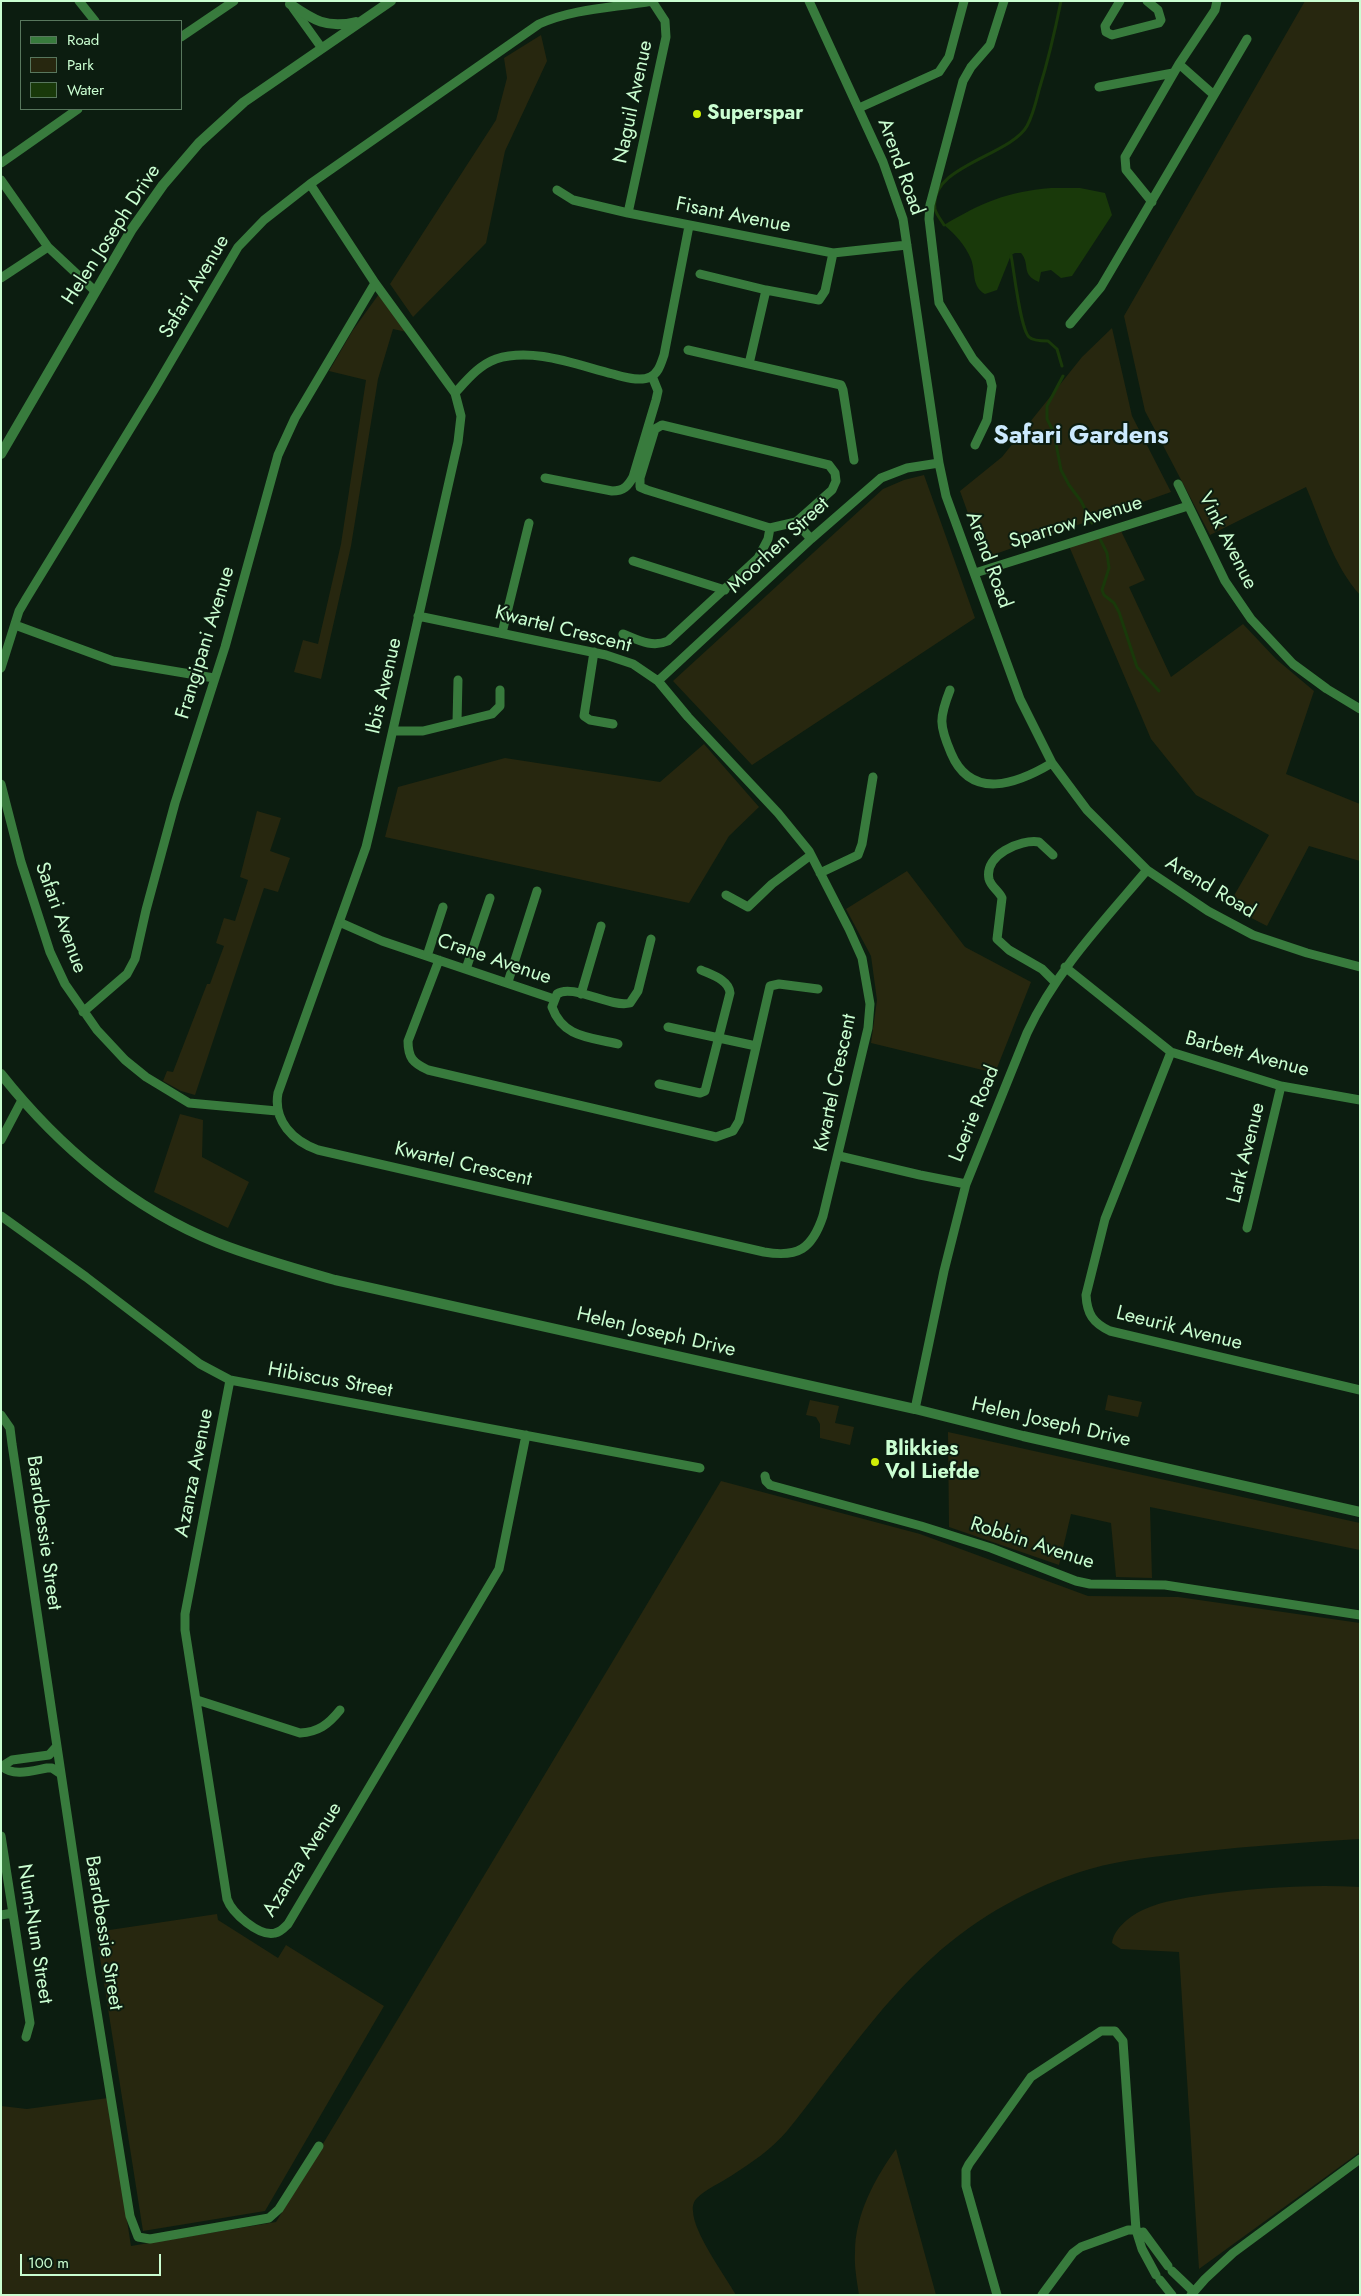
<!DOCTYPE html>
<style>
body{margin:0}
#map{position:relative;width:1361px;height:2296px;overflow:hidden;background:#0c1d10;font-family:Jost,sans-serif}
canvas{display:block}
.frame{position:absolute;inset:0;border:2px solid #cafed1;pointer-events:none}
.legend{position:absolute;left:20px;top:20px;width:162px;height:90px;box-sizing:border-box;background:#0c1d10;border:1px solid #58775d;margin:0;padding:6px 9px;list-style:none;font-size:15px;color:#cafed1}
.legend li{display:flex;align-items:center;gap:10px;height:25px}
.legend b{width:25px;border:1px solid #58775d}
.scale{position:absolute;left:20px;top:2254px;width:141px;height:22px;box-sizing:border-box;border:2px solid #cafed1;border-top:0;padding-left:6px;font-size:15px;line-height:18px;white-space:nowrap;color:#cafed1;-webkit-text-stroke:4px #0c1d10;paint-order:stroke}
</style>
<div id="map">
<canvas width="1361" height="2296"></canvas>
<div class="frame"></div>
<ul class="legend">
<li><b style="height:6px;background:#387b3d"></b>Road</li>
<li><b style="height:14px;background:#27270f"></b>Park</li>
<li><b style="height:14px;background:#19390a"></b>Water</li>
</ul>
<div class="scale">100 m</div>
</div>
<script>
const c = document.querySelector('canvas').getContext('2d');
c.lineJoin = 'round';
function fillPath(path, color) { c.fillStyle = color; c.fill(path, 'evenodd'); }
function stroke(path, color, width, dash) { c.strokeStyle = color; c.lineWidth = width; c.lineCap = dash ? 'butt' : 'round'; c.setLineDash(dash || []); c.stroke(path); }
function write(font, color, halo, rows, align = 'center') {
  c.font = font + ' Jost,sans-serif'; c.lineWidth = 4; c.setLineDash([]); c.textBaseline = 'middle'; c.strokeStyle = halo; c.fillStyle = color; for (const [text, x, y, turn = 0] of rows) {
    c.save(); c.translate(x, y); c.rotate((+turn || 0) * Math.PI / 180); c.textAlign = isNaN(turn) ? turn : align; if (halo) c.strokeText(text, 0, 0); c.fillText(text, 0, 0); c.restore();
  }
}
fillPath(new Path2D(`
 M1305 1H1360V595C1333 565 1322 524 1306 487L1210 535 1145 411 1124 316Z
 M541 35 547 61 505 151 486 243 413 317 390 284 496 120 507 78 504 58Z
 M379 294 407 332 393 329 378 379 351 546 321 679 294 672 303 640 318 644 341 544 366 380 329 371 353 330Z
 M1112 328 1132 416 1171 492 984 558 960 491 1002 457 1082 357Z
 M924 475 975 618 752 765 673 681 883 489 904 480Z
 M1120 529 1145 580 1129 587 1171 677 1243 624 1276 659 1314 691 1286 774 1360 804V861L1309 846 1267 926 1228 906 1269 835 1196 795 1151 739 1069 546Z
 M704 744 759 807 729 836 689 903 385 837 398 787 505 758 660 782Z
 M257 811 281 818 270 851 290 858 278 892 264 888 195 1095 181 1091 163 1081 167 1071 173 1072 207 984H210L224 946 216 943 224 918 235 921 248 880 240 877Z
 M907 871 965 947 1031 982 995 1073 871 1043 877 1000 871 956 846 909Z
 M180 1114 203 1120 202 1157 249 1182 228 1228 154 1192Z
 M1108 1395 1142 1402 1138 1417 1105 1410Z
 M810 1400 839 1406 835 1423 854 1427 850 1445 820 1438V1424L816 1417 806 1415Z
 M948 1432 1360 1523V1550L1150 1507 1152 1578 1116 1577 1111 1523 1071 1514 1059 1565 949 1527Z
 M721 1481 920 1534 1088 1596 1178 1597 1360 1623V1839C1305 1842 1251 1846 1197 1852 1162 1856 1124 1859 1090 1869 1032 1886 977 1917 933 1957 876 2008 835 2072 787 2131 772 2149 751 2163 731 2176 720 2183 706 2189 697 2198 694 2201 692 2206 693 2211 693 2232 725 2276 736 2295H1V2106L27 2109 108 2098 131 2246 276 2222Z
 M1360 1887V2152L1199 2269 1179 1952 1121 1949 1112 1943C1114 1928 1131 1915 1145 1909 1163 1901 1185 1898 1204 1895 1255 1888 1308 1884 1360 1887Z
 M217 1914 218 1920 278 1958 286 1945 384 2006 265 2211 143 2231 96 1932Z
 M896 2149 936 2295H859C857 2281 854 2266 855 2252 855 2215 875 2178 896 2149Z`), '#27270f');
fillPath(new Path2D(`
 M1051 188H1080L1105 193 1112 215 1072 276 1061 278 1051 270 1041 272 1039 282C1020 274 1031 265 1021 253H1015L1011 255 997 290 985 294C971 286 976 272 971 259 965 245 956 235 944 225 983 202 1006 192 1051 188Z`), '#19390a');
stroke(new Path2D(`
 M944 225C941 220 936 214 935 209 928 166 1010 156 1027 126 1033 115 1036 102 1039 90 1048 61 1055 31 1061 1
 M1011 255C1014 270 1020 328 1029 337 1033 341 1042 341 1048 341L1057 349 1062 366
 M1063 376 1047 406V419L1054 433 1061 470 1069 485 1081 501 1092 523
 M1099 537 1107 553 1109 568 1102 590 1104 595 1114 603 1119 612 1137 667 1159 691`), '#19390a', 3);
stroke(new Path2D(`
 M79 1 95 21
 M809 1 883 162 903 219 939 463 946 496 1020 699 1052 763 1087 810 1147 870 1208 911 1253 935 1307 953 1360 967
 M1120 1 1105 26 1106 32 1112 35 1159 23 1161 20 1158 10 1147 1
 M293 8 321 47
 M181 37 234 1
 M1179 64 1214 95
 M1099 87 1173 73
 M859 108 939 72 949 57 964 1
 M1 163 78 109
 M1 180 48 247 95 291
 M310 184 375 283 455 393 461 416 458 442 373 818 366 847 278 1093C273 1121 293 1141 318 1150L764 1252C798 1258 812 1249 823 1216L868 1028 870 1004 862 958 849 929 809 851 778 813 688 717 658 681 633 664 606 655 418 616
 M557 190 573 200 628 213 833 253 907 245
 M1152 202 1126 170 1125 157 1179 64 1215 10 1217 1
 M833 253 825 291 819 300 766 290 749 364 841 385 843 390 854 460
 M700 274 766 290
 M1 278 48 247
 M1070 324 1101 287 1247 39
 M688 350 749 364
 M455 393C467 380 479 365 496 359 533 347 577 365 613 374 623 377 640 382 650 377 659 373 661 363 664 355L689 226
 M662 425 829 465 835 473 836 481 832 490 796 522 770 528 647 490 640 487V478L655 429Z
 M975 445 987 420 992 386 990 378 973 359 939 303 929 219 930 205 963 81 971 67 990 45 1004 1
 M545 478 612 491C624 491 628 486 633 477L656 400 658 391 652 376
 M1178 484 1225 581 1251 619 1293 664 1327 689 1360 709
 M796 522 811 539
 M633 561 725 590
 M975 573 1188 506
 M15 625 113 661 214 678
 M502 633 529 523
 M623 634C638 640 652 648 668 641L758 558 768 539 770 528
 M594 652 584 716 590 720 613 724
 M1 668 19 611 26 599 154 390 238 247 264 220 310 184 539 24C575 8 614 8 652 1L665 21 666 37 628 213
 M658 681 811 539 881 478 907 468 939 463
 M950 690C939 718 939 725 951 753 971 801 1017 784 1052 763
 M457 722 458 680
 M393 731H423L492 714 500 706V690
 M1 784 21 862 50 952 65 984 97 1030 125 1060 146 1077 189 1103 277 1111
 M1053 855 1039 842C1020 839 984 855 989 879 991 887 999 891 1002 898L997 939 1009 950 1042 969 1055 982
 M820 873 858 855 862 844 873 777
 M726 895 748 907 772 884 811 855
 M339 922 382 941 554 999
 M427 956 443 907
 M439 960 408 1041C408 1058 413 1063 428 1070L716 1137 733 1131 739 1121 770 986 779 984 818 989
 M1065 967 1171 1052 1281 1086 1360 1100
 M466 969 490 898
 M508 982 537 891
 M581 994 601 926
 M83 1012 127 974 135 959 146 910 175 803 225 647 278 455 295 418 375 283
 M668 1027 756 1046
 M618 1044C590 1037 563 1038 552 1007L557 994C572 983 610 1008 630 1003L638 991 651 939
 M1171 1052 1105 1219 1086 1295C1087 1314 1093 1323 1110 1331L1360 1390
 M659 1084 700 1093 705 1091 730 993C729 980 712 975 701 970
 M1 1140 22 1100
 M839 1156 920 1175 966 1184
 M1 1216 86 1277 200 1364 230 1380 700 1468
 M1247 1228 1281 1086
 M230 1380 185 1614V1630L227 1899C232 1913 259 1937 275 1933 281 1932 284 1928 288 1924L499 1569 526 1435
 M915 1409 944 1271 966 1184 1027 1033C1056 971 1103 922 1147 870
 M1 1415 10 1428 12 1444 91 1975 130 2216 138 2237 150 2239 269 2218 279 2209 319 2146
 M765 1476 766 1481 770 1485 921 1526 991 1548 1076 1581 1090 1584 1165 1585 1360 1615
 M197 1700 300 1733C318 1732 328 1725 340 1710
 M1 1767 12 1760 49 1755 57 1746
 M3 1767C13 1777 35 1770 47 1768H52L61 1774
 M1 1836 30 2023 26 2037
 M1 1915 13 1913
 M1143 2232 1168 2266
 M1172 2271 1194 2292
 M1160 2280 1172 2295
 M997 2295 966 2186V2170L969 2164 1031 2077 1101 2031H1115L1123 2041 1136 2230 1142 2249 1156 2275
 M1042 2295 1073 2253 1081 2247 1128 2230H1136L1145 2236
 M1191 2295 1205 2279 1233 2253 1360 2159`), '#387b3d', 9);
stroke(new Path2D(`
 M290 4C313 20 327 29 356 22
 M1 454 132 229 163 185 199 143 244 102 391 1
 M1 1074C58 1146 132 1209 218 1243 256 1258 296 1269 335 1280L915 1409 1023 1436 1360 1512`), '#387b3d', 10);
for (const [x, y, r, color] of [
 [697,114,5,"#d0ee06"],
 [875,1462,5,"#d0ee06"]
]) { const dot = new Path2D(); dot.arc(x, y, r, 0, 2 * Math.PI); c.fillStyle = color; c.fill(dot); stroke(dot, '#0c1d10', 2); }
write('20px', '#cafed1', '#0c1d10', [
 ["Naguil Avenue",634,102,-78],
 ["Arend Road",900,167,70],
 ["Fisant Avenue",733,216,11],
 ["Helen Joseph Drive",112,235,-57],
 ["Safari Avenue",195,287,-59],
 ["Sparrow Avenue",1076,523,-17],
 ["Vink Avenue",1227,541,63],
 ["Moorhen Street",779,546,-43],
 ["Arend Road",988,560,70],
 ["Kwartel Crescent",563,630,14],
 ["Frangipani Avenue",206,643,-73],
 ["Ibis Avenue",385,686,-77],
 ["Arend Road",1210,888,31],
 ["Safari Avenue",60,918,70],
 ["Crane Avenue",494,960,19],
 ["Barbett Avenue",1247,1055,15],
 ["Kwartel Crescent",836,1083,-78],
 ["Loerie Road",975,1114,-68],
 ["Lark Avenue",1247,1153,-76],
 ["Kwartel Crescent",463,1165,13],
 ["Leeurik Avenue",1179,1329,14],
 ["Helen Joseph Drive",656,1333,13],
 ["Hibiscus Street",330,1381,10],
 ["Helen Joseph Drive",1051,1423,13],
 ["Azanza Avenue",195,1473,-79],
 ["Baardbessie Street",43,1533,82],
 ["Robbin Avenue",1032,1544,18],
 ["Azanza Avenue",303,1860,-58],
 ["Baardbessie Street",103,1933,81],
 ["Num-Num Street",34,1934,81]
]);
write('bold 20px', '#cafed1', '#0c1d10', [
 ["Superspar",707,114],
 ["Blikkies",885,1450],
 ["Vol Liefde",885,1473]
], 'left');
write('bold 25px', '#cceafe', '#0c1d10', [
 ["Safari Gardens",1081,437]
]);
</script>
